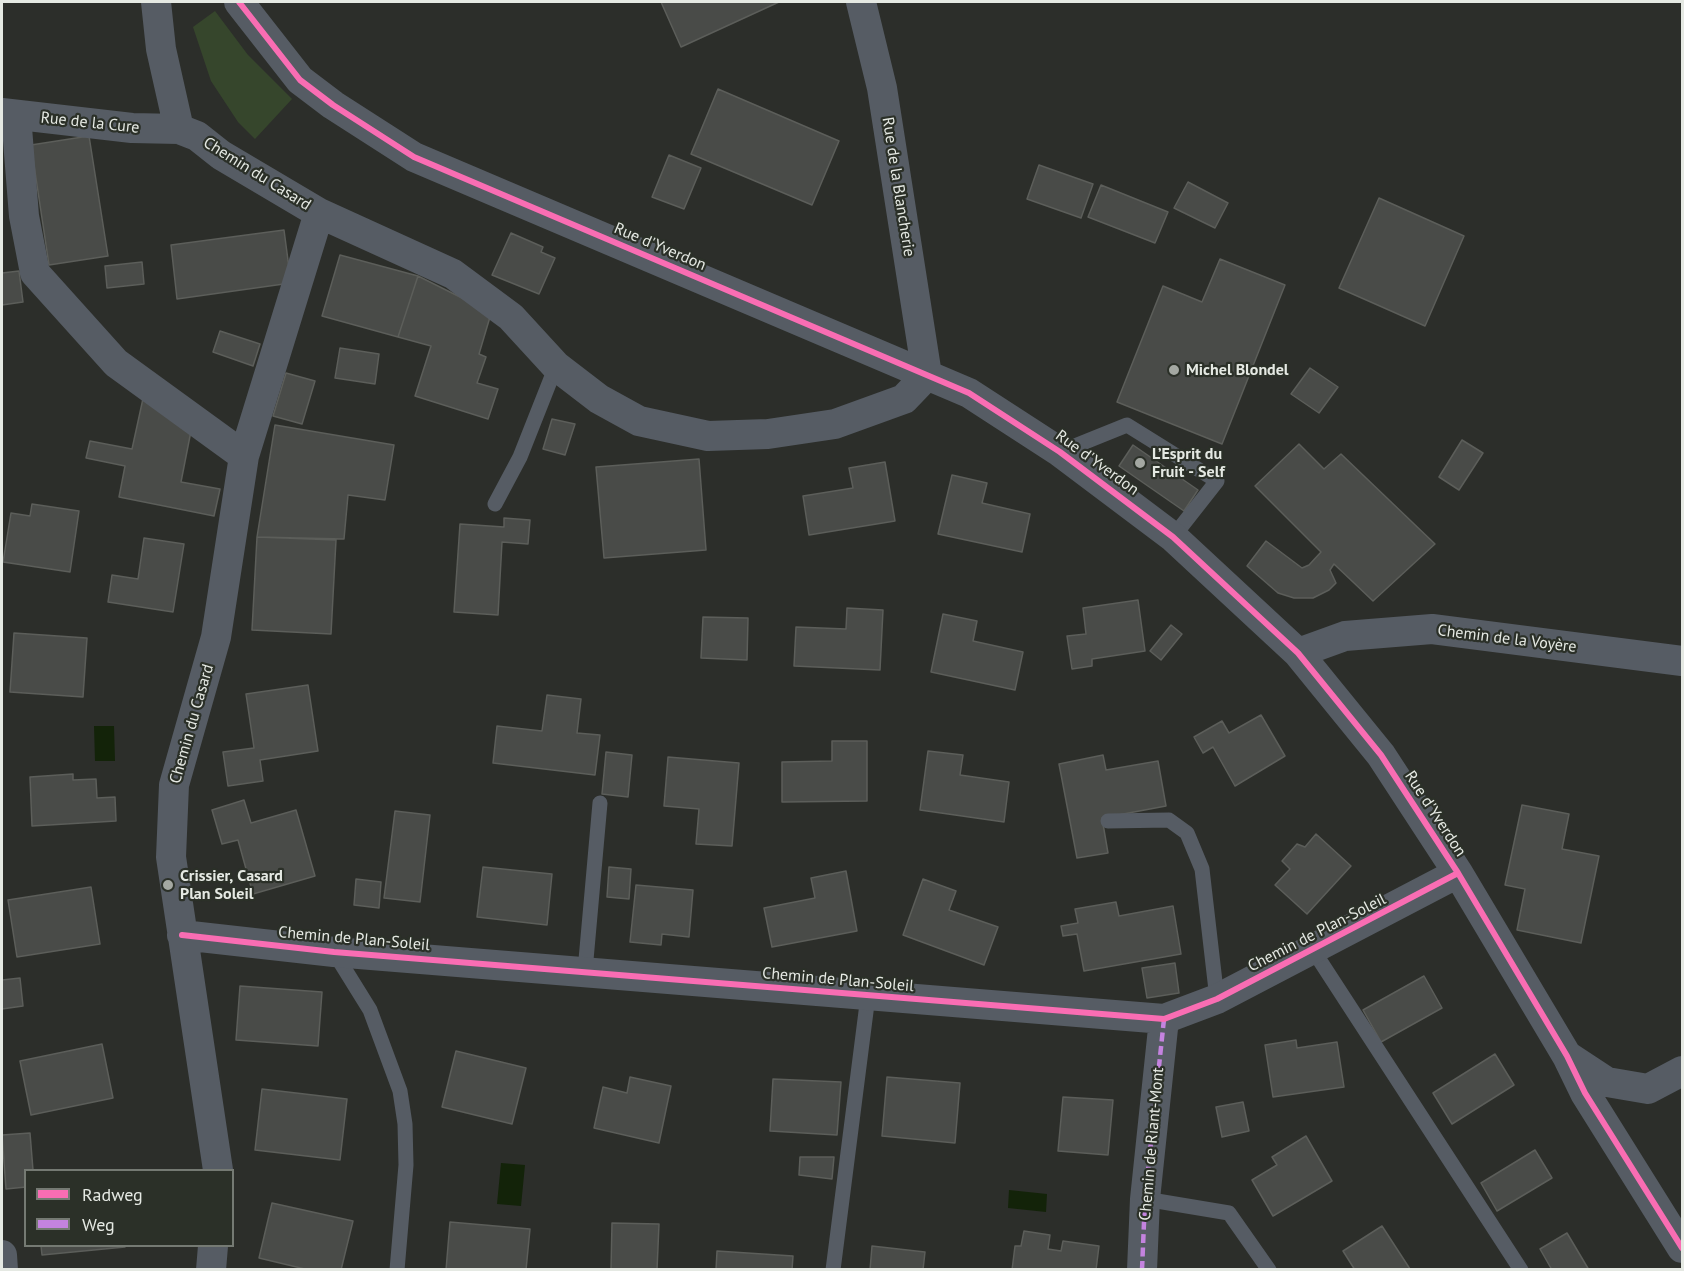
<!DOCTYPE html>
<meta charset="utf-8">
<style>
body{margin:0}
#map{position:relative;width:1684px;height:1271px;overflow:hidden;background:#2c2e2a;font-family:"PT Sans",sans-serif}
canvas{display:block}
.frame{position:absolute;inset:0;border:3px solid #e5e9e3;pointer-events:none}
.legend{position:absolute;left:24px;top:1169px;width:210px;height:78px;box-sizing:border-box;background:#2b3028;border:2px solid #757a73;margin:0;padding:8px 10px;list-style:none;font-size:18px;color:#e5e9e3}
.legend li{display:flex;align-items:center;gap:12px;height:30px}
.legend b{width:30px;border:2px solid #757a73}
</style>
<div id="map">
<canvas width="1684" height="1271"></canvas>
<div class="frame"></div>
<ul class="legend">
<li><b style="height:8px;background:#f96db3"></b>Radweg</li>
<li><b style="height:8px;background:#c483df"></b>Weg</li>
</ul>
</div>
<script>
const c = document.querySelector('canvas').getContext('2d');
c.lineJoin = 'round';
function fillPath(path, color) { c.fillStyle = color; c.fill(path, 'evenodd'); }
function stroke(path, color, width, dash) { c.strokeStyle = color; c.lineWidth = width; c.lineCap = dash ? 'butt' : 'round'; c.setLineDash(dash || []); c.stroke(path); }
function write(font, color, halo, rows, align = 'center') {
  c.font = font + ' "PT Sans",sans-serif'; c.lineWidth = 4.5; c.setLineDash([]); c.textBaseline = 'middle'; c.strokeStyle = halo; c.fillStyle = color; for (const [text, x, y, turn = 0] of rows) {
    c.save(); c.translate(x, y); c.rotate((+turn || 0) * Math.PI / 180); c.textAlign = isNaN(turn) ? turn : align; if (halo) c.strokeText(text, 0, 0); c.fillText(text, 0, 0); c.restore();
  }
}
fillPath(new Path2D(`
 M215 11 248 55 292 99 255 139 238 122 211 81 193 27Z`), '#36462c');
fillPath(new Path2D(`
 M94 726H114L115 761H95Z
 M501 1163 525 1165 521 1206 497 1204Z
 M1009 1190 1047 1194 1046 1212 1008 1208Z`), '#132309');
const building = new Path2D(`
 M661 2H779L681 47Z
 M718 89 839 141 812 205 691 154Z
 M89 136 108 256 49 265 31 145Z
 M669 155 701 168 684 209 652 197Z
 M1039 165 1093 184 1081 218 1027 199Z
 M1188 182 1228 203 1215 228 1174 208Z
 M1101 185 1168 212 1155 243 1088 217Z
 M1379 198 1464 236 1425 326 1339 288Z
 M284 230 291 283 177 299 171 245Z
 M511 233 543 247 541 252 555 258 539 294 492 275Z
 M340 255 418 276 398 337 322 316Z
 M1220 259 1285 285 1222 444 1117 402 1163 286 1202 302Z
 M142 262 144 284 107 288 105 266Z
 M19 271 23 302 2 305V273Z
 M418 276 470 302 490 317 479 354 486 357 477 383 498 389 488 419 415 396 431 346 398 337Z
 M220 331 260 344 253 366 213 352Z
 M340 348 379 354 375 384 335 378Z
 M1310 368 1338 387 1319 413 1291 394Z
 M286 373 315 381 302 424 273 416Z
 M144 394 191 431 181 482 220 489 214 516 119 497 125 466 86 458 90 441 132 449Z
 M552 419 575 424 565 455 543 449Z
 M275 425 394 445 385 500 348 495 344 539 257 537Z
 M1462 440 1483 453 1459 490 1439 477Z
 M1299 444 1324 469 1341 454 1435 544 1373 601 1334 564 1330 570 1336 583 1329 590 1313 598H1294L1278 593 1247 566 1266 541 1302 568 1309 565 1321 552 1255 486Z
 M1133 445 1198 490 1184 511 1119 466Z
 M699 459 706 550 604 558 596 467Z
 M885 462 895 521 809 535 803 496 853 488 849 468Z
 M952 475 987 483 982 503 1030 514 1022 552 938 534Z
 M32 504 79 511 70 572 3 562 11 513 30 516Z
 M504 518 530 520 528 544 502 542 498 615 454 612 460 524 504 527Z
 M257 537 336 540 331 634 252 630Z
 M144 538 184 544 173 612 108 602 112 575 138 579Z
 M1138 600 1145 651 1092 659V666L1072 669 1067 636 1086 634 1083 608Z
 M847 608 883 610 880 670 794 666 796 627 846 629Z
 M943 614 977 621 973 641 1023 652 1015 690 931 672Z
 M703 617 748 618 747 660 701 658Z
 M1171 625 1182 634 1161 660 1150 651Z
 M14 633 87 638 83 697 10 692Z
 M308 685 318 751 260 760 263 781 228 786 223 752 254 748 246 694Z
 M547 695 581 699 577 733 600 735 595 775 493 763 497 726 542 731Z
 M1261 715 1285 756 1235 786 1213 747 1203 753 1194 737 1222 721 1229 733Z
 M832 741H867V801L782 802V762L832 761Z
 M928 751 963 755 960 775 1009 782 1004 822 920 810Z
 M606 752 632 755 628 797 602 794Z
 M1103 755 1106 770 1158 761 1166 806 1102 818 1108 853 1077 858 1059 764Z
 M668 757 739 763 732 846 696 844 699 809 664 806Z
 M73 774V780L96 779 97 798 115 797 116 821 32 826 30 777Z
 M244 800 251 823 296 810 315 876 253 894 238 840 222 844 212 810Z
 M1522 805 1569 814 1562 849 1599 856 1581 943 1517 930 1525 889 1505 885Z
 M395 811 430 815 420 902 384 898Z
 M1316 834 1351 866 1307 914 1275 885 1290 869 1282 861 1297 844 1305 847Z
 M483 867 552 874 547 925 477 917Z
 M609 867 631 869 629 899 607 897Z
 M846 871 857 931 772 947 764 908 815 898 811 878Z
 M356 879 381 882 379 908 354 905Z
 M923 879 956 891 949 910 998 927 984 965 903 935Z
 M636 885 693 890 689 937 662 934 661 945 630 942Z
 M91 887 100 944 17 957 8 900Z
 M1116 902 1119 916 1173 906 1181 954 1084 971 1077 934 1063 936 1061 926 1078 923 1075 909Z
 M1175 963 1179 993 1147 998 1142 968Z
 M1424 976 1442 1008 1381 1042 1363 1010Z
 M20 978 23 1006 2 1009V980Z
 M240 986 322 992 318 1046 236 1040Z
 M1296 1040 1297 1048 1337 1042 1344 1087 1273 1097 1265 1045Z
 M102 1044 113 1098 31 1115 20 1061Z
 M456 1051 526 1068 512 1124 442 1107Z
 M1495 1054 1514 1085 1452 1124 1433 1093Z
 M630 1077 671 1086 659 1143 594 1128 603 1087 627 1093Z
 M887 1077 960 1083 955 1143 882 1136Z
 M773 1079 841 1082 837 1135 770 1131Z
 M262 1089 347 1099 340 1160 255 1150Z
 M1063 1097 1113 1100 1108 1155 1058 1151Z
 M1243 1102 1249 1131 1222 1137 1216 1107Z
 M30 1133 33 1170H26V1187L6 1189 2 1135Z
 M1306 1136 1332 1181 1273 1216 1252 1180 1277 1165 1272 1157Z
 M1535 1150 1552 1178 1497 1211 1481 1183Z
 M800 1157H834L832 1179 799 1175Z
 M272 1203 353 1221 341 1270H309L259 1258Z
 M450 1222 530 1229 526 1270H446Z
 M612 1223 659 1224 657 1270 611 1269Z
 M1382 1226 1410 1269 1355 1270 1343 1251Z
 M1024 1231 1050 1235 1048 1249 1061 1251 1063 1241 1099 1246 1096 1270H1012L1015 1246H1021Z
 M1567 1233 1589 1270H1552L1540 1249Z
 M41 1246H125V1247L42 1255Z
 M872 1246 925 1252 923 1270H870Z
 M717 1251 793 1256 792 1270H716Z`);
fillPath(building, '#494b48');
stroke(building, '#5c5e5a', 1.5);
stroke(new Path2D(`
 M1060 452 1127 425 1217 481 1173 537
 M495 504 520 457 556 366
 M1108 821 1169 820 1187 833 1202 869 1217 999
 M1313 950 1521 1270
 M334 952 370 1010 400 1091 405 1124 406 1165 397 1270
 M585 971 600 803
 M1145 1199 1229 1213 1269 1270
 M833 1270 868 996`), '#565c64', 15);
stroke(new Path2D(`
 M156 2 161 49 179 129 197 136 221 155 319 213 244 456 216 637 174 785 171 857 218 1170
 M239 2 300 80 333 105 414 157 969 393 1060 452 1173 537 1298 653 1381 755 1458 873 1567 1056 1585 1093 1682 1248
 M2 113 132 128 179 129
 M16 115 24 216 35 273 116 363 244 456
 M319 213 453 274 511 317 556 366 599 399 639 421 708 436 768 434 835 424 904 399 927 375 882 88 861 2
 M1298 653 1345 636 1432 629 1682 661
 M182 935 334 952 1164 1019 1217 999 1458 873
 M1569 1057 1607 1082 1648 1089 1682 1071
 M2 1255 3 1270
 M211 1270 213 1246
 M1142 1270 1145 1199 1164 1019`), '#565c64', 30);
stroke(new Path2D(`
 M1142 1270 1145 1199 1164 1019`), '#c483df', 4.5, [9, 4.5]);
stroke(new Path2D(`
 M239 2 300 80 333 105 414 157 969 393 1060 452 1173 537 1298 653 1381 755 1458 873 1567 1056 1585 1093 1682 1248
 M182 935 334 952 1164 1019 1217 999 1458 873`), '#f96db3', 6);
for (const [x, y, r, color] of [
 [1174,370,6,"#a4a8a2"],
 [1140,463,6,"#a4a8a2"],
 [168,885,6,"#a4a8a2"]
]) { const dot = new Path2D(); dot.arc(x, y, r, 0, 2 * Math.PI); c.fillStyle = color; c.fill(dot); stroke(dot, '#2b3028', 2); }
write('16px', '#e5e9e3', '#2b3028', [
 ["Rue de la Cure",90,123,6],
 ["Chemin du Casard",257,174,32],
 ["Rue de la Blancherie",898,187,81],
 ["Rue d'Yverdon",660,247,23],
 ["Rue d'Yverdon",1097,463,36],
 ["Chemin de la Voyère",1507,639,7],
 ["Chemin du Casard",192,724,-74],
 ["Rue d'Yverdon",1435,814,57],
 ["Chemin de Plan-Soleil",1317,933,-27],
 ["Chemin de Plan-Soleil",354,939,5],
 ["Chemin de Plan-Soleil",838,980,5],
 ["Chemin de Riant-Mont",1152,1144,-85]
]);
write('bold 16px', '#e5e9e3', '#2b3028', [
 ["Michel Blondel",1186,370],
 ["L’Esprit du",1152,454],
 ["Fruit - Self",1152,472],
 ["Crissier, Casard",180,876],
 ["Plan Soleil",180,894]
], 'left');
</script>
